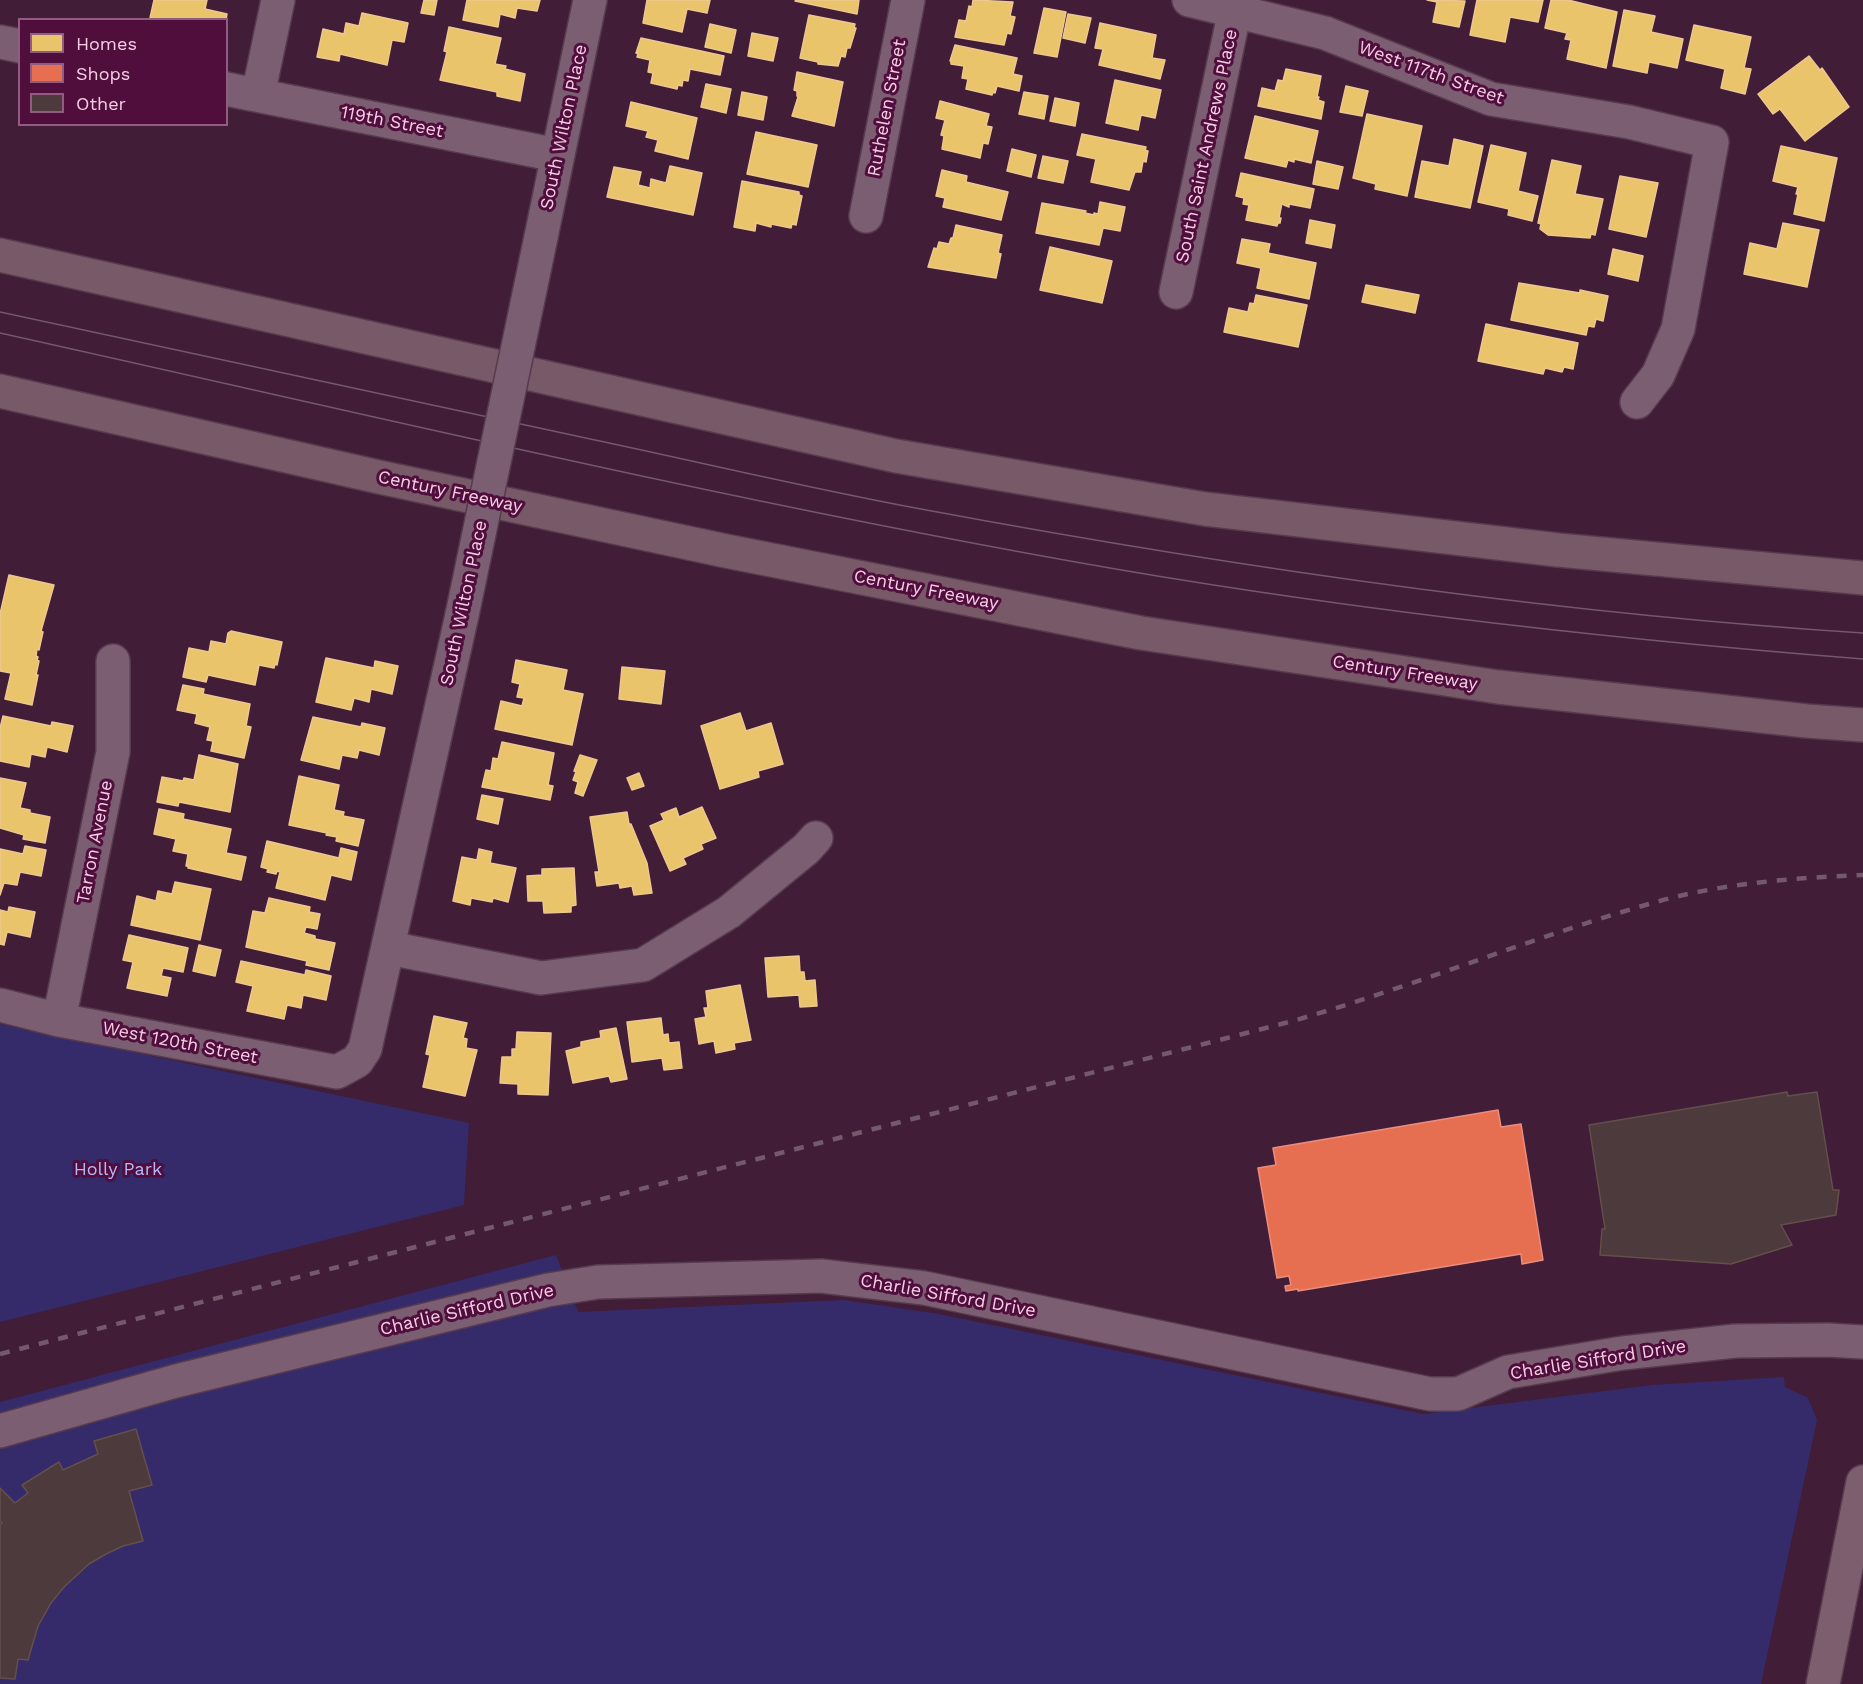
<!DOCTYPE html>
<style>
body{margin:0}
#map{position:relative;width:1863px;height:1684px;overflow:hidden;background:#411d37;font-family:"Work Sans",sans-serif}
canvas{display:block}
.legend{position:absolute;left:18px;top:18px;width:210px;height:108px;box-sizing:border-box;background:#500e3d;border:2px solid #925b80;margin:0;padding:8px 10px;list-style:none;font-size:18px;color:#f6cee5}
.legend li{display:flex;align-items:center;gap:12px;height:30px}
.legend b{width:30px;border:2px solid #925b80}
</style>
<div id="map">
<canvas width="1863" height="1684"></canvas>
<ul class="legend">
<li><b style="height:16px;background:#e9c46a"></b>Homes</li>
<li><b style="height:16px;background:#e76f51"></b>Shops</li>
<li><b style="height:16px;background:#4d3a3c"></b>Other</li>
</ul>
</div>
<script>
const c = document.querySelector('canvas').getContext('2d');
c.lineJoin = 'round';
function fillPath(path, color) { c.fillStyle = color; c.fill(path, 'evenodd'); }
function stroke(path, color, width, dash) { c.strokeStyle = color; c.lineWidth = width; c.lineCap = dash ? 'butt' : 'round'; c.setLineDash(dash || []); c.stroke(path); }
function write(font, color, halo, rows, align = 'center') {
  c.font = font + ' "Work Sans",sans-serif'; c.lineWidth = 6; c.setLineDash([]); c.textBaseline = 'middle'; c.strokeStyle = halo; c.fillStyle = color; for (const [text, x, y, turn = 0] of rows) {
    c.save(); c.translate(x, y); c.rotate((+turn || 0) * Math.PI / 180); c.textAlign = isNaN(turn) ? turn : align; if (halo) c.strokeText(text, 0, 0); c.fillText(text, 0, 0); c.restore();
  }
}
fillPath(new Path2D(`
 M0 1024 469 1123 464 1205 0 1322Z
 M556 1255 578 1312 844 1300 939 1314 1423 1414 1652 1385 1784 1377 1785 1387 1808 1398 1817 1420 1761 1684H0V1402Z`), '#352b6b');
const homes = new Path2D(`
 M154 0H207L205 9 227 14 226 20H158L150 18Z
 M424 0H437L434 15 421 13Z
 M467 0H540L537 11 517 8 515 18 500 14 498 27 463 20Z
 M647 0H710L707 13 687 9 682 32 643 23Z
 M796 0H859L857 14 795 1Z
 M973 0 1013 2 1010 16 1015 17 1011 34 1007 33 1004 45 955 37 959 20 966 21 969 6 972 7Z
 M1427 0 1465 1 1459 27 1433 22 1437 2Z
 M1477 0H1543L1538 22 1510 17 1505 42 1470 35Z
 M1551 0H1568L1617 12 1606 68 1567 59 1571 40 1565 39 1567 33 1545 28Z
 M1044 8 1066 12 1057 57 1034 53Z
 M1624 10 1655 16 1651 32 1683 39 1677 68 1649 62 1647 73 1613 66Z
 M362 13 408 23 404 42 392 40 387 65 340 54 339 61 317 57 323 29 344 34 346 23 359 26Z
 M1068 14 1091 18 1085 43 1063 38Z
 M809 15 855 24 854 28H856L850 48H847L845 57 841 56 838 66 818 64V62L800 58Z
 M1100 23 1156 35 1152 58 1165 60 1160 79 1099 65 1103 49 1095 48Z
 M710 24 736 30 731 53 705 47Z
 M1694 25 1751 37 1744 68 1751 69 1745 94 1721 88 1725 69 1686 60Z
 M449 27 501 38 495 64 506 66 505 69 525 74 520 101 497 96V92L440 80 447 52 444 51Z
 M752 33 778 38 773 61 748 56Z
 M641 38 724 56 720 75 690 69 688 81 683 80 682 86 678 85 677 89 651 83 653 73 648 72 650 60 637 57 638 54 636 53Z
 M955 45 1017 58 1013 74 1022 76 1019 91 997 86 995 93 993 92 992 95 966 89 968 79 962 78 964 66 951 64V61H950Z
 M1809 56 1820 70 1822 68 1849 107 1805 141 1780 109 1773 114 1758 94Z
 M1286 69 1321 76 1317 97H1319L1318 100 1324 102 1321 119 1258 106 1262 88 1275 91 1278 80 1283 81Z
 M797 72 843 82 834 126 792 116 798 97 797 96V91L794 90Z
 M1115 80 1161 90 1155 118 1141 115 1138 130 1106 123Z
 M706 84 731 89 726 113 701 107Z
 M1346 86 1368 91 1362 116 1340 112Z
 M742 92 767 97 763 120 738 115Z
 M1024 92 1048 96 1044 119 1019 114Z
 M1055 98 1079 103 1075 126 1050 121Z
 M940 101 989 114 986 126 992 127 988 144 983 143 980 158 942 149 944 136 941 135 945 120 936 118Z
 M631 102 697 118 688 159 655 151 658 140 646 137 648 131 626 126Z
 M1367 114 1422 126 1407 196 1375 189 1376 184 1353 178Z
 M1255 116 1318 131 1311 163 1294 159V162L1288 160 1286 167 1245 158Z
 M756 132 817 145 808 187 747 174Z
 M1082 134 1146 147 1145 150 1148 151 1146 162 1143 161 1141 172H1135L1129 190 1091 182 1096 159 1077 155Z
 M1454 139 1483 146 1470 208 1415 197 1422 161 1449 166Z
 M1491 145 1526 153 1518 191 1538 196 1532 221 1508 215 1509 209 1478 202Z
 M1781 146 1837 158 1824 221 1794 214 1798 194H1796L1798 187 1773 181Z
 M1012 149 1036 155 1031 177 1007 171Z
 M1043 156 1068 161 1063 183 1038 178Z
 M1552 160 1581 166 1575 194 1603 199 1595 235 1591 234 1590 238 1548 235 1540 229 1541 224 1538 223Z
 M1317 161 1343 167 1338 189 1313 184Z
 M670 166 702 173 693 215 607 197 614 167 641 172 638 185 650 188 651 179 666 183Z
 M942 170 967 176 966 182 1008 192 1001 220 943 207 945 198 936 196Z
 M1241 173 1314 189 1310 208 1289 204V207L1284 205 1282 203 1279 218H1281L1280 223H1278L1277 226 1246 220 1249 205 1243 204 1244 198 1236 196Z
 M1620 176 1658 183 1646 237 1609 229Z
 M742 181 799 192V195L802 196 796 225 792 224 791 228 771 224V227L756 223 755 231 734 227Z
 M1100 202 1125 207 1120 231 1103 228 1099 245 1036 233 1042 203 1086 211 1085 213 1094 215V213L1098 214Z
 M1310 220 1335 225 1331 248 1306 243Z
 M1783 223 1819 230 1807 287 1744 274 1750 243 1777 249Z
 M956 225 1002 235 998 253 1001 254 996 278 928 267 934 248 937 249 939 242 949 244 951 238H953Z
 M1242 239 1270 244 1268 253 1316 263 1309 299 1257 288 1261 268 1237 263Z
 M1050 247 1112 261 1102 303 1040 290Z
 M1613 249 1643 256 1638 281 1608 274Z
 M1519 283 1580 293V290L1608 296 1603 321 1596 319 1594 327 1588 326 1586 335 1511 320Z
 M1366 285 1419 295 1415 313 1362 302Z
 M1256 295 1307 305 1298 347 1224 332 1229 308 1248 312 1250 303 1254 304Z
 M1486 324 1578 343 1573 369 1564 367 1562 372 1545 368 1543 374 1478 361Z
 M9 575 54 585 41 631 43 632 39 650 37 649 36 656 38 657 37 660 39 661 36 675H38L32 705 5 699 11 673 0 671V614Z
 M231 631 282 642 277 665 275 664 274 668 259 665 255 685 208 675 206 682 183 677 189 648 209 652 211 641 226 644 228 633Z
 M326 658 374 668 375 661 398 666 392 694 371 689 369 702 354 698 351 710 316 702Z
 M516 660 567 670 563 690 583 694 572 745 495 729 501 701 522 706 524 698 517 697 520 684 512 682Z
 M622 667 665 671 661 704 619 699Z
 M183 685 204 689 203 694 250 704 246 726 251 727 244 758 211 751 213 741 207 740 210 727 195 723 197 714 177 710Z
 M740 713 746 731 771 723 783 764 758 771 759 777 720 789 701 726Z
 M3 716 51 726 52 722 73 726 67 752 47 747 45 757 31 754 29 767 0 761V728Z
 M313 717 361 727 362 723 385 728 379 755 359 750 357 758 342 755 339 769 301 760Z
 M502 742 554 753 548 785 553 786 550 800 482 787 486 770 491 771 493 758 498 759Z
 M199 755 238 764 230 812 179 802 178 806 157 802 162 777 183 781 184 778 194 780Z
 M580 755 597 760 583 796 575 793 578 782 573 780 576 772 574 771Z
 M639 773 644 786 632 790 627 778Z
 M299 776 339 785 334 810 344 812 343 816 364 820 358 846 336 841 337 837 326 835 327 833 289 825Z
 M0 778 26 783 20 808 30 810V813L50 817 45 843 23 839 24 835 0 828Z
 M482 795 503 799 498 824 477 819Z
 M702 807 716 838 701 844 703 849 683 858 686 864 670 871 650 826 664 820 661 814 676 808 679 817Z
 M159 809 184 814 183 819 231 829 226 853 246 857 241 880 188 868V866H186L188 854 173 851 176 839 154 834Z
 M627 812 629 824H631L647 863 652 893 634 895 632 886 620 888 619 883 597 886 595 872H599L590 817Z
 M267 841 339 858 341 848 357 852 351 880 331 875 325 900 276 888 280 872 277 871 276 874 267 872 268 869 261 867Z
 M25 846 46 850 41 876 20 872 17 885 4 883 0 895V849L23 854Z
 M479 849 492 852 490 863 516 868 508 902 493 898 492 902 471 898 470 905 453 901 462 857 477 860Z
 M574 868 576 905 571 906V912L544 913 543 901H528L527 876 542 875V869Z
 M175 882 211 889 200 940 131 925 137 896 156 901 158 891 172 894Z
 M269 898 310 907 309 912 320 914 317 929 306 927 304 933 315 936V939L335 943 329 970 306 965 307 961 246 947 253 911 265 913Z
 M9 907 35 912 30 937 7 932 4 945 0 944V910L8 912Z
 M129 935 188 948 183 972 163 968 161 976 171 978 167 996 127 988 133 962 123 960Z
 M199 945 221 950 215 976 193 971Z
 M799 956 800 972H804L805 981 815 980 817 1006 800 1007 799 995 768 997 765 958Z
 M241 961 305 975 306 970 331 976 326 1000 303 995 301 1008 287 1005 284 1019 247 1011 253 986 236 982Z
 M740 985 751 1040 734 1043 735 1049 716 1053 714 1041 699 1044 695 1019 706 1017 704 1008H708L706 991Z
 M434 1016 467 1023 463 1038 467 1039 466 1048 477 1050 465 1096 423 1087 430 1055 426 1054Z
 M661 1018 663 1035 668 1034 669 1043 679 1042 682 1068 664 1070 662 1058 632 1062 627 1022Z
 M616 1028 627 1079 611 1082 609 1076 573 1083 566 1051 581 1047V1042L601 1038 600 1031Z
 M517 1032 551 1033 548 1095 518 1094V1084L500 1083 502 1057H512V1049H516Z`);
fillPath(homes, '#e9c46a');
stroke(homes, '#edc78f', 1.5);
const shops = new Path2D(`
 M1498 1110 1501 1127 1521 1124 1543 1260 1522 1264 1521 1254 1298 1291V1289L1286 1291 1285 1286 1291 1285 1289 1276 1277 1278 1258 1168 1276 1165 1273 1148Z`);
fillPath(shops, '#e76f51');
stroke(shops, '#ec8c7d', 1.5);
const building = new Path2D(`
 M1787 1092 1788 1096 1817 1092 1833 1190H1839L1836 1215 1781 1225 1792 1245 1731 1264 1600 1255 1602 1229H1605L1589 1125Z
 M136 1429 152 1485 129 1491 143 1541 123 1546 106 1554 89 1564 64 1587 51 1603 38 1626 28 1660 18 1659 15 1679 0 1678V1525L2 1523 0 1521V1488L15 1503 28 1493 22 1485 59 1462 63 1470 98 1454 94 1441Z`);
fillPath(building, '#4d3a3c');
stroke(building, '#634f4b', 1.5);
const minor = new Path2D(`
 M1189 0 1325 33 1491 99 1629 122 1712 142 1678 329 1658 375 1637 402
 M0 42 20 46
 M226 89 557 155
 M258 95 278 0
 M866 216 908 0
 M541 237 590 0
 M1176 292 1237 0
 M389 948 541 978 643 965 729 912 806 849 816 838
 M0 1005 59 1020 337 1072 357 1061 365 1049 462 615
 M59 1020 113 752V661
 M0 1431 176 1381 548 1290 598 1282 821 1276 924 1288 1430 1394H1458L1508 1372 1623 1353 1735 1341 1828 1340 1863 1342`);
const major = new Path2D(`
 M1823 1684 1863 1482`);
const highway = new Path2D(`
 M0 255 896 456 1205 509 1558 550 1863 578
 M0 391 379 477 726 551 1141 633 1498 687 1807 721 1863 725`);
stroke(minor, '#563a4d', 36);
stroke(major, '#563a4d', 36);
stroke(highway, '#563a4d', 36);
stroke(minor, '#7c5e72', 33);
stroke(major, '#7c5e6e', 33);
stroke(highway, '#785967', 33);
stroke(new Path2D(`
 M0 312C198 355 397 397 595 440 704 463 812 489 921 509 1232 567 1547 613 1863 633
 M0 333C356 412 711 497 1070 561 1332 608 1597 638 1863 659`), '#74586c', 1.5);
stroke(new Path2D(`
 M0 1354 1289 1022C1413 987 1532 937 1656 902 1723 883 1794 878 1863 875`), '#74586c', 4.5, [10, 10]);
const minorBridge = new Path2D(`
 M462 615 541 237`);
stroke(minorBridge, '#563a4d', 36, []);
stroke(minorBridge, '#7c5e72', 33);
write('18px', '#f6cee5', '#500e3d', [
 ["West 117th Street",1431,73,20],
 ["Ruthelen Street",887,108,-79],
 ["119th Street",392,122,11],
 ["South Wilton Place",564,127,-78],
 ["South Saint Andrews Place",1207,146,-78],
 ["Century Freeway",450,492,12],
 ["Century Freeway",926,590,11],
 ["South Wilton Place",464,603,-78],
 ["Century Freeway",1405,673,9],
 ["Tarron Avenue",95,842,-79],
 ["West 120th Street",180,1043,11],
 ["Charlie Sifford Drive",948,1296,10],
 ["Charlie Sifford Drive",467,1310,-13],
 ["Charlie Sifford Drive",1598,1360,-9]
]);
write('18px', '#b5b8f9', '#500e3d', [
 ["Holly Park",118,1170]
]);
</script>
